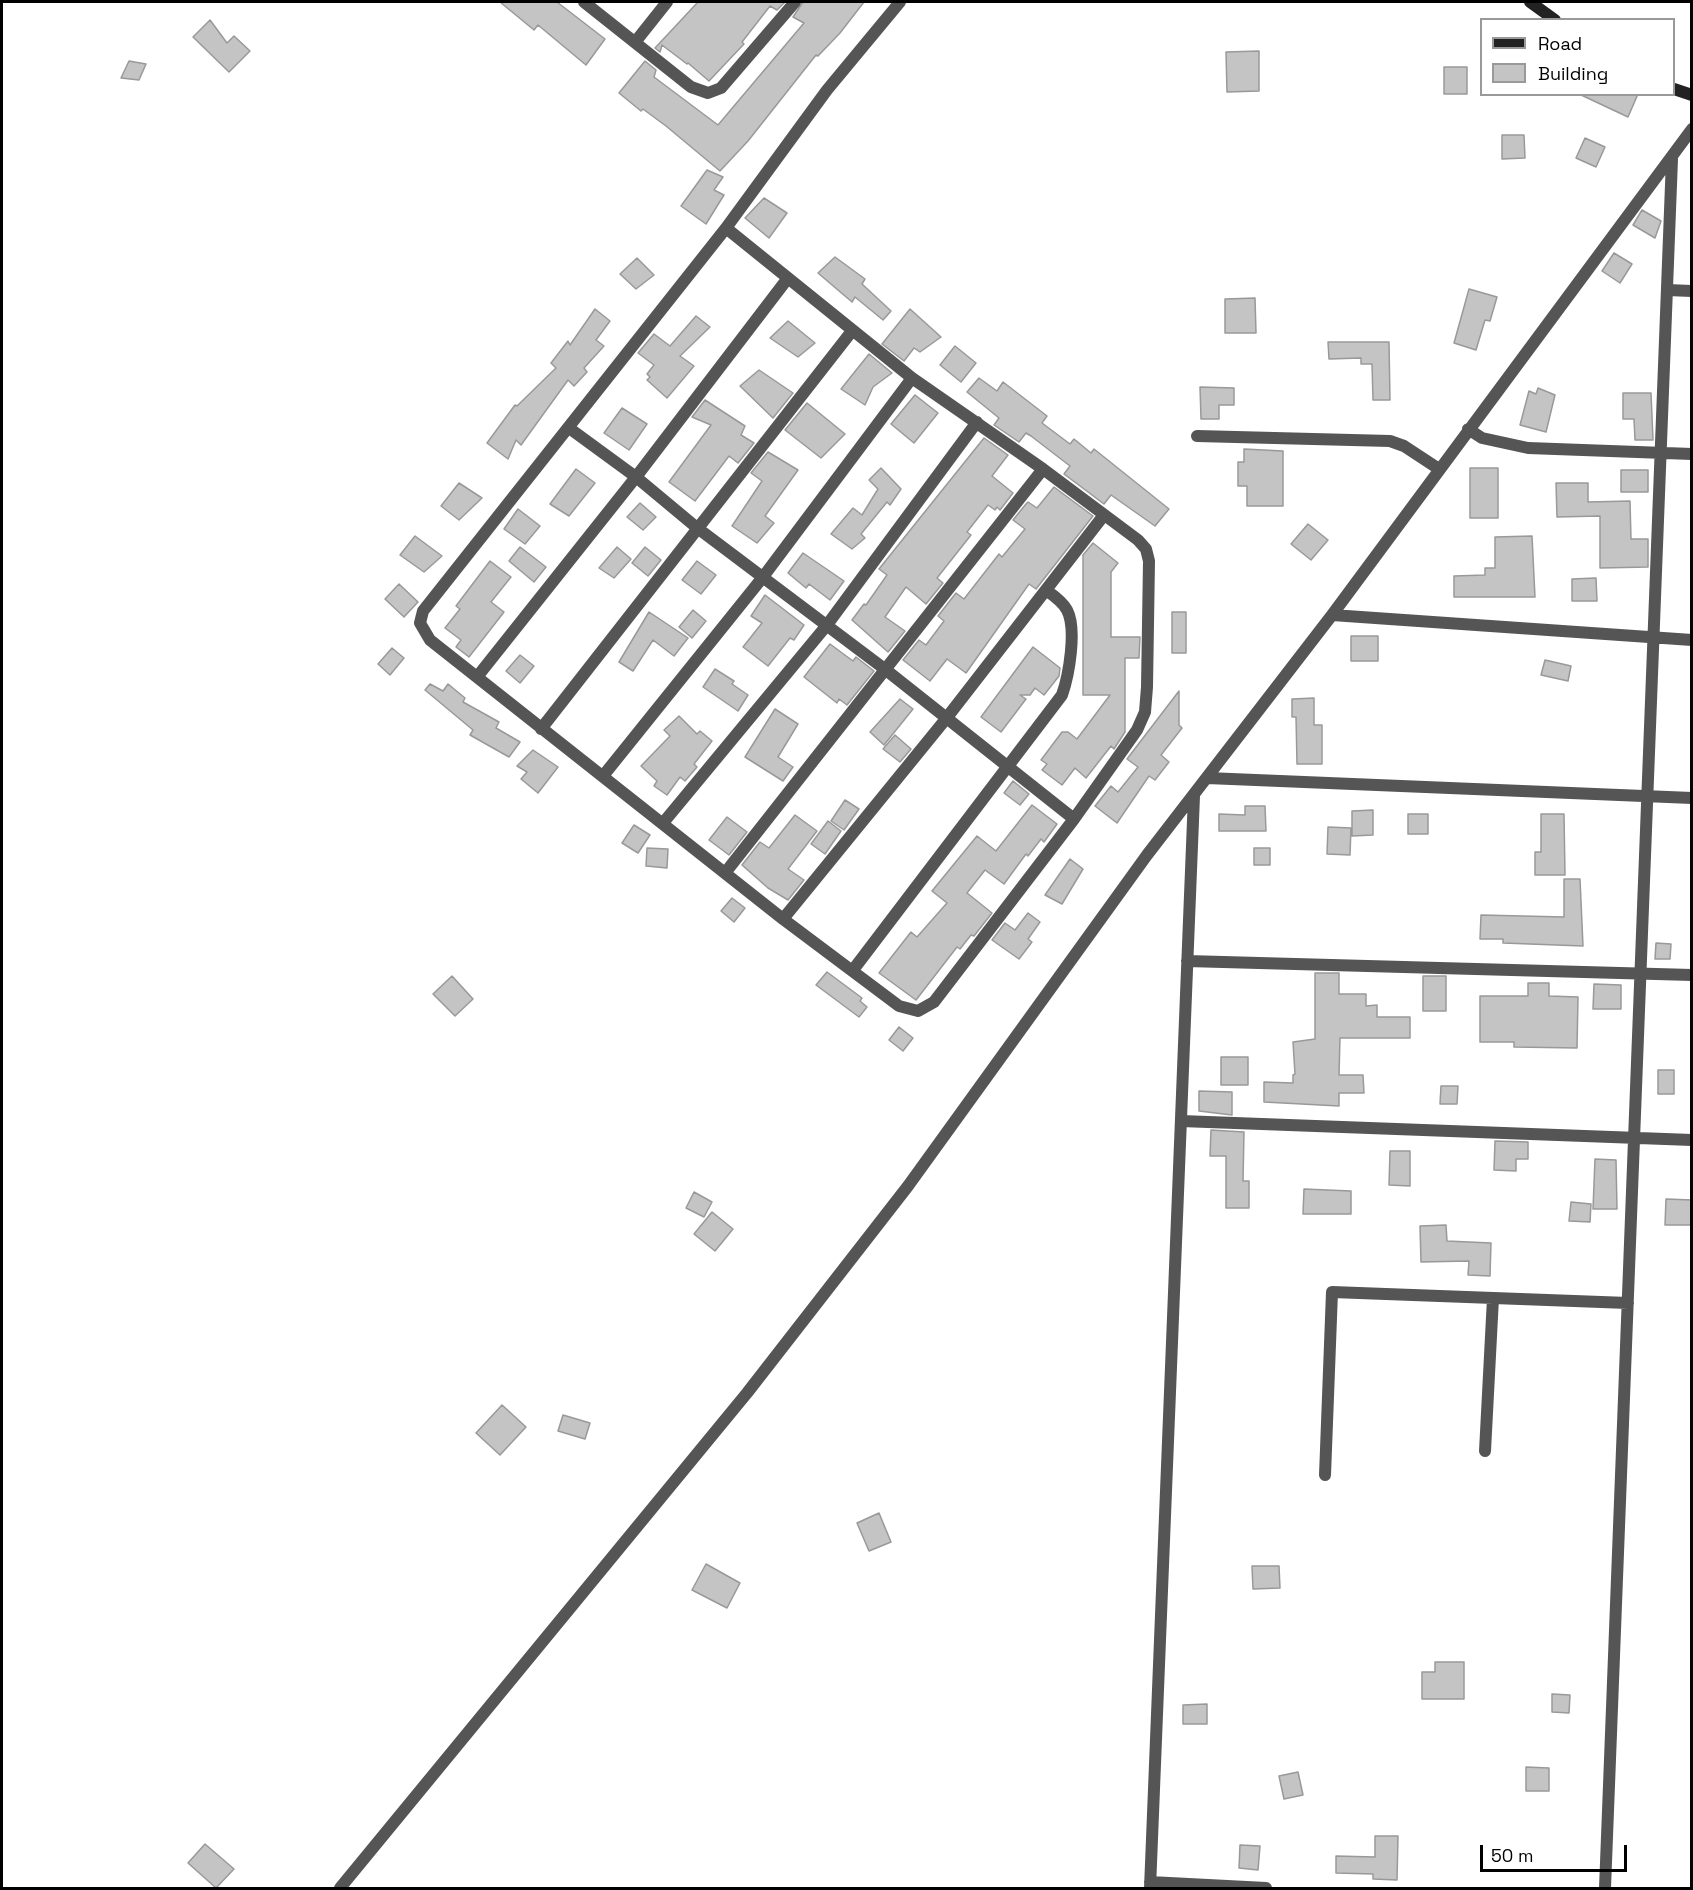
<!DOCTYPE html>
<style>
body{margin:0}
#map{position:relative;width:1693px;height:1890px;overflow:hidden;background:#fff;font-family:"Space Grotesk",sans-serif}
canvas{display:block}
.frame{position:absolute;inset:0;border:3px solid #000;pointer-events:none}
.legend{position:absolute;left:1480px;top:18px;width:195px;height:78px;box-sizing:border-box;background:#fff;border:2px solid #999;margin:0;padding:8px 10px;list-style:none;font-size:18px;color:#000}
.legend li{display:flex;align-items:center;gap:12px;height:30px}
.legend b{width:30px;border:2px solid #999}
.scale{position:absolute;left:1480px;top:1845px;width:147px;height:27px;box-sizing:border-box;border:3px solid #000;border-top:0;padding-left:8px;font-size:18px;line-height:21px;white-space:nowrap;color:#000;-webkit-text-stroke:4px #fff;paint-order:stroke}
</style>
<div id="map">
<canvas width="1693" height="1890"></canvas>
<div class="frame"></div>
<ul class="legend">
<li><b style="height:8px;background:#222"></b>Road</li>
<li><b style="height:16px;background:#c4c4c4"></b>Building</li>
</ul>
<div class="scale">50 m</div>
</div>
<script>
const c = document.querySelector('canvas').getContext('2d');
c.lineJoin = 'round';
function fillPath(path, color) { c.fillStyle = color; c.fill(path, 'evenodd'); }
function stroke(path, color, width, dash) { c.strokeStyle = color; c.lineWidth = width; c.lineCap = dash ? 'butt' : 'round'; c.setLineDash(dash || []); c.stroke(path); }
const building = new Path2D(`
 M500 2H557L605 39 586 65 538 25 534 30Z
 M698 2H785L777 10 770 6 742 42 744 44 709 81 688 63 687 64 662 45 660 52 655 48Z
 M803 2H864L840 33 818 56 816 55 748 141 720 171 666 126 643 109 641 111 619 93 645 61 656 70 654 77 718 125 804 23 793 17Z
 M210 20 227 43 234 36 250 51 229 72 193 37Z
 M1259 51V91L1227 92 1226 52Z
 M129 61 146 64 139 80 121 78Z
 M1444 67H1467V94H1444Z
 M1579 94H1638L1628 117Z
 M1502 135H1524L1525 158 1502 159Z
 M1585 138 1605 147 1596 167 1576 158Z
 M707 170 723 177 714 190 724 195 706 224 681 206Z
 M764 198 787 213 769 238 745 218Z
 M1642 210 1661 221 1655 238 1633 225Z
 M1614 253 1632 264 1620 283 1602 271Z
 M835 257 865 279 862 284 891 311 883 320 855 297 852 302 818 273Z
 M637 258 654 275 636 289 620 274Z
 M1469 289 1497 297 1490 321 1485 320 1476 350 1454 343Z
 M1255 298 1256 333H1225V299Z
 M595 309 610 321 596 340 604 346 584 368 587 372 574 386 568 380 521 445 516 440 508 459 487 443 515 405 517 406 556 368 551 363 568 341 570 345Z
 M910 309 941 337 920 352 914 348 904 361 882 344Z
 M696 316 710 327 680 356 694 366 667 398 647 380 650 377 647 374 654 365 638 353 654 334 670 346Z
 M788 321 815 343 798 357 770 338Z
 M1328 342H1389L1390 400H1373L1372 364H1361V358L1329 359Z
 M955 346 976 363 961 382 940 365Z
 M869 354 892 373 873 387 865 405 841 389Z
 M759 370 793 393 773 418 740 386Z
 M979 378 997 391 1003 382 1047 416 1042 423 1070 444 1074 439 1091 453 1094 449 1169 509 1155 526 1111 495 1104 504 1064 474 1070 466 1031 436 1026 433 1019 442 994 425 999 418 967 392Z
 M1200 387 1234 388V405H1219V419H1201Z
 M1538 388 1555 395 1546 432 1520 425 1529 391 1536 394Z
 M1623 393H1651L1653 440H1635L1634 419H1623Z
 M915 395 938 413 914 443 891 424Z
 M705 400 745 426 741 435 754 443 738 463 729 456 695 501 669 482 711 425 692 417Z
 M807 403 845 434 821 458 785 430Z
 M622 408 647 424 629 450 604 433Z
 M984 438 1008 455 992 476 1013 493 1000 510 997 507 995 510 988 505 967 532 971 535 937 578 943 583 926 604 906 587 885 617 905 631 888 652 852 620 864 604 866 605 887 575 879 569Z
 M1244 449 1283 451V506H1247V486H1238V462H1244Z
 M768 452 798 470 765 516 774 523 757 543 732 526 762 481 751 473Z
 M881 468 901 489 890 505 887 502 861 534 865 538 852 549 831 534 853 508 862 515 878 489 869 480Z
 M1470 468H1498V518H1470Z
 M576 469 595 483 569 516 550 504Z
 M1621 470H1648V492H1621Z
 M459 483 482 498 459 520 441 506Z
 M1556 483H1588V502L1630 501 1631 539H1648V567L1600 568V516L1557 517Z
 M1054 487 1093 516 1036 589 1029 584 966 673 947 659 930 681 903 660 919 640 926 645 944 621 938 616 956 593 964 599 999 554 1002 557 1025 529 1013 520 1026 504 1028 502 1037 508Z
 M640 503 656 517 643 530 627 517Z
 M518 509 540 526 525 544 504 529Z
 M1308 524 1328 540 1311 560 1291 544Z
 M415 536 442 556 424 572 400 555Z
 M1532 536 1535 597H1454V576L1485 575V568H1495V537Z
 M1093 543 1118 563 1111 572V637H1140L1139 658H1125V732L1114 749 1111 746 1086 778 1075 768 1062 785 1042 770 1047 764 1041 760 1062 732H1068L1077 739 1110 695H1083V555Z
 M520 547 546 567 534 582 509 561Z
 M617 547 631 559 614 578 599 568Z
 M645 547 661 560 648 576 632 563Z
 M803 553 844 581 830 600 809 584 806 588 788 573Z
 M490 561 511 577 491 602 504 612 469 657 456 647 461 640 445 628 460 609 456 606Z
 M697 561 716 575 701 594 682 580Z
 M1596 578 1597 601H1572V579Z
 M399 584 418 602 404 617 385 599Z
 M765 595 804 625 794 640 790 638 768 666 743 647 762 623 751 616Z
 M693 610 706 621 692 638 679 627Z
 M649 612 688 638 674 656 653 640 633 671 619 662Z
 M1172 612H1186V653H1172Z
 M1351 636H1378V661H1351Z
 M830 644 853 661 856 657 874 671 847 705 839 699 837 703 804 677Z
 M1033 647 1060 668 1059 676 1044 695 1035 688 1030 695H1020L1026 699 1001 732 981 717Z
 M392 648 404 658 390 675 378 664Z
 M520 655 534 666 520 683 506 671Z
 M1545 660 1571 666 1568 681 1541 675Z
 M715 669 734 681 732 684 748 695 738 711 703 687Z
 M430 684 443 691 448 684 465 698 463 702 499 722 496 728 520 742 509 757 470 735 473 730 425 690Z
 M1179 691V725L1182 728 1161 755 1169 762 1155 780 1149 776 1117 823 1095 806 1111 786 1118 792 1138 767 1127 759Z
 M1314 698V725H1322V764H1297L1296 717H1292V699Z
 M900 699 913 709 884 745 870 732Z
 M775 709 798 724 778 757 793 767 783 781 745 757Z
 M679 716 697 734 700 731 712 741 694 764 697 767 685 781 680 777 667 795 654 786 657 781 641 766 670 736 664 730Z
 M895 735 911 749 900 762 883 749Z
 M533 750 558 767 538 793 521 779 527 772 517 766Z
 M1013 781 1029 794 1020 805 1004 793Z
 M845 800 859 809 844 830 831 821Z
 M1032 805 1057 824 1044 842 1041 839 1028 856 1026 854 1004 884 985 870 967 893 992 913 974 936 971 935 960 949 957 947 916 1000 879 973 911 932 917 937 947 903 932 891 977 836 996 851Z
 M1245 806H1265L1266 831H1219V814L1245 815Z
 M1373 810V835L1352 836V811Z
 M1408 814H1428V834H1408Z
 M1541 814H1564L1565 875H1535V852H1541Z
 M795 815 817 831 788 869 804 880 788 900 768 888 742 865 760 842 769 848Z
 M727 817 747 832 729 855 709 840Z
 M828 821 841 831 825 854 811 844Z
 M634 825 650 835 638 853 622 843Z
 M1328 827 1351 828 1350 855 1327 854Z
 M647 848 668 849 667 868 646 866Z
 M1254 848H1270V865H1254Z
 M1070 859 1083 869 1062 904 1045 895Z
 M1564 879H1580L1583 946 1503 943V939H1480L1481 915 1564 917Z
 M732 898 745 908 734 922 721 911Z
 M1028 913 1040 922 1028 939 1032 942 1019 959 992 940 1005 923 1015 930Z
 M1656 943 1671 944 1670 959H1655Z
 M827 972 862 998 860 1001 867 1007 859 1017 816 985Z
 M1315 973H1339V994H1366V1006L1377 1005V1017H1410V1038H1340L1339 1075H1363L1364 1093H1339V1106L1264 1102V1082L1293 1083V1075L1295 1074 1293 1042 1315 1039Z
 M452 976 473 999 455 1016 433 994Z
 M1423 976H1446V1011H1423Z
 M1528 983H1549V996L1578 997 1577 1048 1514 1047V1042H1480V996H1528Z
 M1594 984 1621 985V1009H1593Z
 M899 1027 913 1038 903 1051 889 1040Z
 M1221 1057H1248V1085H1221Z
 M1658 1070H1674V1094H1658Z
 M1441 1086H1458L1457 1104H1440Z
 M1199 1091 1232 1092V1115L1199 1111Z
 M1211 1130 1244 1132 1243 1181H1249V1208H1226V1156H1210Z
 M1495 1141 1528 1142V1159H1516V1171L1494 1170Z
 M1390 1151H1410V1186L1389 1185Z
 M1595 1159 1616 1160 1617 1209H1593Z
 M1304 1189 1351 1191V1214H1303Z
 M694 1192 712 1202 704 1217 686 1208Z
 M1666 1199 1692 1200V1225H1665Z
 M1571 1202 1591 1204 1590 1222 1569 1221Z
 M712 1212 733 1229 715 1251 694 1234Z
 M1446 1225 1447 1241 1491 1243 1490 1276 1468 1275 1469 1261 1421 1262 1420 1226Z
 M502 1405 526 1427 500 1455 476 1433Z
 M563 1415 590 1423 585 1439 558 1431Z
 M879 1513 891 1542 869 1551 857 1523Z
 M706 1564 740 1583 727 1608 692 1590Z
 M1252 1566H1279L1280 1588 1253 1589Z
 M1435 1662H1464V1699H1422V1672H1435Z
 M1552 1694 1570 1695 1569 1713 1552 1712Z
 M1207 1704V1724H1183V1705Z
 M1526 1767 1549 1768V1791H1526Z
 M1298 1772 1303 1795 1284 1799 1279 1776Z
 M1375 1836H1398L1397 1880 1373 1879V1874L1336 1873V1856L1375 1857Z
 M205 1844 234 1869 216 1888 188 1863Z
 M1240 1845 1260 1846 1258 1870 1239 1868Z`);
fillPath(building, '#c4c4c4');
stroke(building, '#999', 1.5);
stroke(new Path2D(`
 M584 2 691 87 708 93 721 88 795 2
 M636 41 667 2
 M726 228 912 378 1043 469 1138 540 1146 549 1149 561 1147 687 1145 712 1137 730 1074 819 934 1002 918 1011 899 1006 783 919 430 640 420 623 423 611Z
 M726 228 827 90 900 2
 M1667 290 1692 291
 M569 428 636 477 696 527 886 670 1074 819
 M1468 429 1482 438 1528 448 1692 454
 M1197 436 1390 441 1404 446 1439 469
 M1332 615 1692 640
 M477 677 636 477 788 278
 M541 729 852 331
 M603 776 763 577 912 378
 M1207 778 1692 798
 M663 823 827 625 977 422
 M725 873 1043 469
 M783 919 945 720 1104 515
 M1187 961 1692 975
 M853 970 1062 695C1069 675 1077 629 1067 610 1063 602 1053 595 1046 590
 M1181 1121 1692 1140
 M1485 1451 1493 1298
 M1325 1475 1332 1292 1628 1303
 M1150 1882 1266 1888
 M340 1888 747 1393 908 1186 1147 855 1332 615 1692 129
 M1150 1888 1194 796
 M1605 1888 1672 159`), '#555', 12);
stroke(new Path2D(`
 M1530 2 1555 20
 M1674 89 1692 95`), '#222', 12);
</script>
